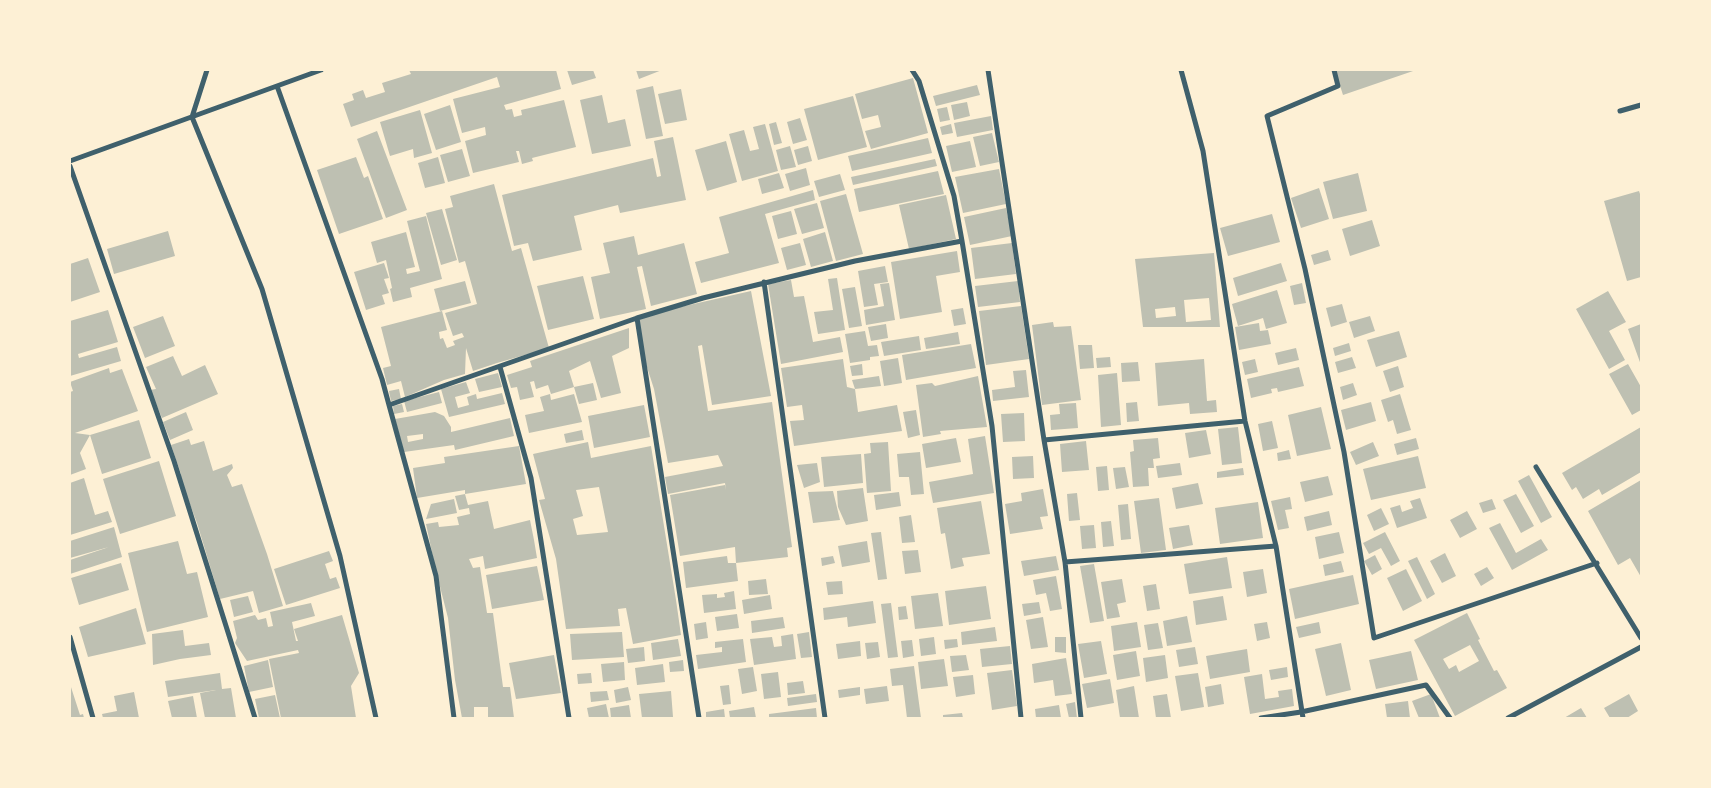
<!DOCTYPE html>
<style>
body{margin:0}
#map{position:relative;width:1711px;height:788px;overflow:hidden;background:#fdf0d5;font-family:"PT Sans Narrow",sans-serif}
canvas{display:block}
.frame{position:absolute;inset:0;border:71px solid #fdf0d5;pointer-events:none}
</style>
<div id="map">
<canvas width="1711" height="788"></canvas>
<div class="frame"></div>
</div>
<script>
const c = document.querySelector('canvas').getContext('2d');
c.lineJoin = 'round';
function fillPath(path, color) { c.fillStyle = color; c.fill(path, 'evenodd'); }
function stroke(path, color, width, dash) { c.strokeStyle = color; c.lineWidth = width; c.lineCap = dash ? 'butt' : 'round'; c.setLineDash(dash || []); c.stroke(path); }
fillPath(new Path2D(`
 M409 70H556L561 89 504 105 506 110 512 109 514 117 522 115 521 110 564 100 576 147 532 158 533 161 522 164 519 151H516L519 162 473 173 465 141 486 135 485 127 462 133 453 99 500 87 497 77 351 127 343 104 354 100 352 94 363 90 366 98 385 92 382 83 411 74Z
 M567 70H593L596 78 572 85Z
 M636 70H662L639 79Z
 M1335 70H1416L1343 95Z
 M913 78 928 133 871 149 865 131 881 127 878 115 862 119 855 94Z
 M977 85 980 95 936 106 933 96Z
 M653 86 663 136 646 139 636 90Z
 M681 89 687 120 665 124 658 94Z
 M602 95 608 123 625 119 631 146 592 154 580 100Z
 M853 96 867 147 818 160 804 109Z
 M967 102 970 116 954 120 951 105Z
 M450 105 461 142 436 150 424 114Z
 M947 107 950 120 940 122 937 109Z
 M420 110 432 153 414 158 413 149 390 156 380 122Z
 M991 116 993 130 957 137 954 123Z
 M800 118 807 140 793 144 787 122Z
 M776 122 782 143 774 145 769 124Z
 M765 124 778 171 742 181 729 134 744 130 750 151 759 149 753 127Z
 M951 124 953 133 942 135 940 127Z
 M377 131 407 210 386 218 357 139Z
 M992 133 999 162 980 166 973 137Z
 M673 137 686 200 620 213 618 205 574 216 582 250 533 261 528 243 514 246 502 195 653 158 657 177 661 176 654 141Z
 M928 138 932 153 852 171 848 156Z
 M726 141 737 182 707 191 695 150Z
 M970 141 976 167 952 172 946 146Z
 M790 146 796 167 781 170 776 150Z
 M808 146 812 161 798 165 794 150Z
 M462 149 470 176 448 182 440 155Z
 M356 157 364 178 368 176 383 219 339 234 317 170Z
 M438 157 445 183 425 188 418 163Z
 M935 159 937 166 853 185 851 177Z
 M806 168 810 185 790 191 785 174Z
 M999 169 1006 204 963 213 955 177Z
 M938 171 944 194 859 212 854 189Z
 M779 173 784 188 762 194 758 179Z
 M1358 173 1367 211 1333 219 1323 182Z
 M840 174 845 190 819 197 814 181Z
 M494 184 512 251 521 248 549 348 497 363 473 371 466 348 465 374 444 380 405 397 401 381 387 385 383 368 391 366 381 327 442 311 447 330 439 332 440 339 443 338 447 348 455 345 453 341 464 337 462 333 453 336 445 313 477 304 465 261 459 263 445 209 453 207 450 196Z
 M1319 188 1329 219 1301 228 1291 198Z
 M813 190 815 200 765 214 779 263 701 283 695 262 729 253 719 217Z
 M1639 191 1641 197V277L1627 281 1604 201Z
 M846 194 863 254 836 261 820 201Z
 M946 195 956 239 909 249 899 205Z
 M817 203 824 228 802 234 794 209Z
 M1006 208 1012 236 970 245 964 217Z
 M442 209 457 260 441 265 426 213Z
 M791 211 797 234 778 239 772 216Z
 M1272 214 1280 242 1228 256 1220 228Z
 M426 216 442 279 410 288 412 297 393 302 390 289 392 288 386 260 377 263 371 242 406 232 415 267 406 269 407 274 420 271 407 221Z
 M1372 220 1380 246 1350 256 1342 229Z
 M168 231 175 256 114 274 107 249Z
 M825 232 833 261 811 267 803 239Z
 M634 236 638 255 684 243 697 294 651 306 642 266 637 267 646 309 600 319 591 277 610 273 603 243Z
 M800 243 806 265 787 270 781 248Z
 M1012 243 1016 274 975 279 971 248Z
 M1328 250 1331 260 1314 265 1311 255Z
 M957 251 960 272 936 276 942 312 900 319 891 262Z
 M1214 253 1220 327H1143L1135 259ZM1209 298 1211 320 1186 322 1184 300ZM1175 307 1176 316 1156 318 1155 309Z
 M88 258 100 292 70 302V264Z
 M384 263 389 278 384 279 389 293 382 295 385 304 366 310 354 272Z
 M1281 263 1287 281 1238 296 1233 278Z
 M885 266 888 282 874 284 878 305 864 307 858 271Z
 M583 276 594 319 548 330 537 286Z
 M837 278 845 330 818 334 814 312 833 310 828 279Z
 M791 280 794 297 804 296 813 342 840 337 843 352 781 364 768 284Z
 M465 281 471 303 440 311 434 289Z
 M1018 281 1020 302 978 307 975 286Z
 M889 283 895 320 866 325 864 310 884 306 880 284Z
 M1302 283 1306 303 1294 305 1290 286Z
 M855 287 862 326 849 328 842 289Z
 M1277 290 1287 323 1266 329 1263 318 1238 326 1232 304Z
 M751 291 771 396 712 405 702 345 698 346 703 380 708 411 772 402 792 547 787 548 788 557 736 563 735 547 680 556 670 495 725 485 726 490 725 483 668 494 665 477 723 466 718 455 668 463 654 389 644 358 636 317Z
 M1608 291 1626 322 1609 331 1625 360 1609 369 1576 309Z
 M1342 304 1347 322 1331 327 1326 308Z
 M1021 306 1029 359 986 365 979 311Z
 M963 308 966 324 954 326 951 310Z
 M108 310 118 342 78 354 79 358 117 347 121 361 70 376V321Z
 M163 316 175 346 145 358 133 327Z
 M1370 316 1375 331 1354 338 1349 322Z
 M1053 322 1054 327 1071 326 1081 400 1042 405 1032 325Z
 M1259 323 1260 331 1268 330 1271 344 1239 350 1235 327Z
 M886 324 888 338 871 341 868 327Z
 M1641 324V365L1628 329Z
 M629 328V348L612 356 621 393 601 398 590 361 569 371 574 387 551 394 548 385 536 389 534 381 530 382 534 397 520 400 517 387 511 388 507 375 532 367 530 361Z
 M865 331 868 346 877 345 879 356 870 357V360L850 363 845 334Z
 M1399 331 1407 357 1376 367 1367 340Z
 M958 332 960 344 926 349 924 338Z
 M919 336 921 350 884 356 881 342Z
 M1349 343 1351 351 1335 356 1333 348Z
 M971 344 976 368 906 380 902 355Z
 M1078 345H1092L1094 368 1080 369Z
 M1296 348 1299 360 1278 365 1275 353Z
 M173 356 182 376 205 365 218 394 162 418 150 390 156 389 146 367Z
 M1110 357 1111 367 1097 368 1096 358Z
 M1352 357 1356 368 1338 373 1335 362Z
 M898 358 902 383 884 386 880 361Z
 M843 359 847 387 855 389 858 412 897 405 902 431 794 446 790 421 804 420 802 405 787 407 781 368Z
 M1204 359 1207 401 1216 400 1217 412 1190 414 1189 403 1158 406 1155 363Z
 M1255 359 1258 372 1245 375 1242 362Z
 M1138 362 1140 381 1122 382 1121 363Z
 M862 364 863 375 852 376 850 366Z
 M1628 364 1641 387V410L1632 415 1609 374Z
 M1398 366 1404 387 1390 392 1383 371Z
 M1299 367 1304 386 1278 392 1277 388 1271 389 1272 393 1251 398 1247 379Z
 M109 368 110 373 122 369 138 411 75 433 90 435 80 453 86 469 70 475V392L73 391 70 382Z
 M1026 370 1029 397 993 401 992 390 1015 387 1013 371Z
 M498 373 502 387 479 392 475 379Z
 M1117 373 1121 425 1101 427 1098 375Z
 M879 376 881 386 855 389 852 380Z
 M978 376 987 427 940 431 941 434 923 437 916 385 932 383 935 386Z
 M466 382 470 393 455 397 458 408 469 405 467 397 476 394 477 399 502 393 505 404 449 417 441 389Z
 M593 383 597 400 579 404 574 387Z
 M1353 383 1357 395 1343 400 1340 387Z
 M399 389 401 399 391 401 389 391Z
 M439 392 442 403 407 412 404 401Z
 M550 394 551 400 574 394 582 422 529 433 525 415 544 411 540 397Z
 M1400 394 1411 430 1397 434 1393 420 1388 422 1381 400Z
 M1137 402 1139 421 1127 422 1126 403Z
 M1371 402 1376 421 1346 430 1341 410Z
 M1076 403 1078 428 1051 430 1050 415 1060 414 1059 404Z
 M402 404 404 412 394 414 393 406Z
 M644 405 650 437 594 448 588 416Z
 M1321 407 1331 449 1297 456 1288 415Z
 M916 410 920 435 908 438 903 412Z
 M186 412 193 430 170 440 163 422Z
 M435 412 444 416 451 427V432L510 418 514 436 455 450 454 445 404 452 395 419ZM423 434V439L408 442 407 436Z
 M1024 413 1025 441 1003 442 1001 414Z
 M139 420 151 458 102 474 90 435Z
 M1272 421 1278 448 1263 451 1258 424Z
 M1238 427 1242 463 1222 465 1218 429Z
 M1641 427V472L1602 495 1599 489 1583 499 1576 487 1572 490 1562 473Z
 M582 430 584 440 566 443 564 434Z
 M1206 430 1211 454 1189 458 1185 433Z
 M985 436 994 493 933 503 929 482 973 474 968 439Z
 M956 438 961 462 926 468 922 444Z
 M1158 438 1160 458 1153 459 1154 468H1148L1149 486 1133 487 1130 452 1134 451 1133 440Z
 M1416 438 1419 449 1397 455 1394 444Z
 M189 439 191 445 204 441 213 471 232 464 233 468 227 475 232 487 242 484 267 554 283 606 259 613 253 591 220 599 197 523 179 475 181 474 171 445Z
 M1086 441 1089 470 1062 472 1060 444Z
 M588 442 591 458 651 446 676 600 681 635 633 644 626 608 618 609 620 626 566 629 556 559 539 500 545 499 533 454ZM599 487 608 532 577 535 573 519 583 516 576 490Z
 M888 442 891 491 867 493 864 454 871 453 870 443Z
 M1373 442 1379 456 1356 465 1350 452Z
 M519 446 526 484 465 494V490L417 498 413 468 445 463 444 457Z
 M1289 450 1291 459 1278 461 1277 453Z
 M920 452 924 494 911 495 909 477H899L897 454Z
 M861 454 863 483 824 487 821 457Z
 M1033 456 1034 478 1013 479 1012 457Z
 M1418 456 1426 488 1371 500 1363 469Z
 M159 461 176 516 120 534 103 479Z
 M817 463 820 482 804 488 797 465Z
 M1180 463 1182 475 1158 478 1156 466Z
 M1107 466 1109 490 1098 491 1096 467Z
 M1125 467 1129 487 1116 489 1113 468Z
 M1243 468 1244 475 1217 478V472Z
 M1529 475 1552 517 1541 523 1518 481Z
 M1328 476 1333 495 1305 502 1300 482Z
 M84 478 95 515 108 511 112 522 70 535V483Z
 M1641 480V577L1630 558 1618 565 1588 511Z
 M1198 483 1203 504 1176 509 1172 488Z
 M863 488 868 521 846 525 838 507 837 491Z
 M1043 489 1048 516 1040 517 1043 529 1010 534 1005 504 1022 501 1021 493Z
 M833 491 840 520 813 523 808 492Z
 M899 492 901 506 876 510 874 495Z
 M1077 493 1080 520 1069 521 1067 494Z
 M465 494 468 505 488 501 494 529 530 520 534 540 537 558 485 569 483 556 469 559 473 568 480 567 487 613H493L503 687H510L514 718H488V707H474V718H462L455 680 448 618 436 571 426 524 438 522 439 527 459 525 457 517 470 514 469 508 459 510 455 496Z
 M1516 494 1534 526 1521 533 1503 500Z
 M1290 497 1292 509 1285 510 1289 528 1278 530 1271 501Z
 M1159 498 1166 550 1141 553 1134 501Z
 M1420 498 1427 518 1397 528 1390 508 1400 505 1402 512 1413 508 1410 501Z
 M454 499 457 513 426 519 431 504Z
 M1492 499 1496 509 1483 513 1479 503Z
 M981 501 990 554 962 558 964 566 951 569 945 533 941 534 937 508Z
 M1258 502 1263 538 1220 544 1215 508Z
 M1128 504 1131 539 1121 540 1118 505Z
 M1381 508 1389 524 1374 531 1367 515Z
 M1329 511 1332 525 1307 531 1304 517Z
 M1467 511 1477 529 1460 538 1450 520Z
 M911 515 915 542 902 543 899 517Z
 M1111 521 1114 546 1103 547 1101 522Z
 M1500 523 1516 553 1541 539 1548 550 1512 570 1489 528Z
 M1094 525 1096 548 1082 549 1080 526Z
 M1189 525 1193 545 1173 549 1169 528Z
 M114 527 122 557 70 574V560L109 547 70 558V541Z
 M881 532 887 579 878 580 871 533Z
 M1339 532 1344 553 1319 559 1315 537Z
 M1385 532 1400 561 1391 566 1381 548 1369 554 1363 543Z
 M178 541 187 574 197 572 208 617 147 632 128 553Z
 M867 541 870 562 842 567 838 546Z
 M918 550 921 572 905 574 902 551Z
 M329 551 333 561 325 564 330 579 336 577 340 588 286 605 274 569Z
 M1445 553 1456 576 1442 583 1430 561Z
 M1375 555 1382 569 1372 575 1364 561Z
 M727 556 728 563H736L738 581 686 588 683 562Z
 M833 556 835 563 822 566 821 558Z
 M1056 556 1059 570 1024 576 1021 561Z
 M1227 557 1232 588 1189 594 1184 564Z
 M1417 557 1435 594 1427 599 1408 561Z
 M1341 561 1344 572 1325 576 1323 565Z
 M121 563 129 590 79 605 71 578Z
 M1094 564 1104 621 1090 623 1080 566Z
 M537 566 544 600 492 609 486 575Z
 M1487 567 1494 578 1481 586 1474 574Z
 M1263 569 1267 593 1247 597 1243 572Z
 M1406 569 1422 601 1403 611 1387 578Z
 M1353 575 1359 604 1295 619 1289 589Z
 M1056 576 1062 609 1050 611 1046 593 1036 595 1033 580Z
 M766 579 768 594 749 595 748 581Z
 M1122 579 1126 602 1117 604 1120 617 1107 619 1101 582Z
 M842 581 843 594 828 595 826 582Z
 M1156 584 1160 609 1147 611 1143 586Z
 M986 586 991 619 949 625 945 591Z
 M734 591 736 609 704 613 702 595 717 594V598L725 597 724 593Z
 M938 593 943 626 915 629 911 596Z
 M770 595 772 609 744 614 742 600Z
 M248 596 253 612 234 617 230 600Z
 M1223 596 1227 620 1196 625 1193 601Z
 M873 601 876 623 848 627 847 617 824 620 823 608Z
 M1039 602 1041 613 1024 616 1022 604Z
 M311 603 315 616 292 622 296 641H298L294 629 342 615 359 673 351 686 356 718H281L269 659 299 653 298 650 247 661 235 643 237 638 233 621 255 615 258 620 266 618 268 627 273 626 270 612Z
 M891 603 898 657 888 658 881 604Z
 M906 606 908 619 899 620 898 607Z
 M136 608 146 644 88 657 79 627Z
 M1467 613 1480 639 1478 640 1494 671 1497 670 1507 688 1455 716 1414 640ZM1470 645 1479 661 1459 672 1456 665 1449 669 1443 659Z
 M737 614 739 628 717 631 715 617Z
 M1187 616 1192 642 1167 646 1163 621Z
 M783 617 785 628 752 633 751 621Z
 M1043 617 1048 647 1031 649 1026 620Z
 M706 622 708 638 696 640 694 624Z
 M1137 622 1141 647 1114 651 1111 626Z
 M1267 622 1270 638 1257 641 1254 624Z
 M1319 622 1321 633 1299 638 1296 627Z
 M1158 623 1163 648 1148 650 1144 625Z
 M995 627 997 641 962 645 961 632Z
 M183 630 185 646 209 643 211 655 180 659 153 665 152 634Z
 M622 632 624 657 572 660 570 634Z
 M809 632 812 657 801 658 797 634Z
 M793 634 796 659 754 665 750 639 772 637 774 647 782 646 781 636Z
 M934 637 936 654 921 656 919 639Z
 M1055 637H1066V653L1055 652Z
 M678 639 681 656 653 660 651 643Z
 M743 639 746 662 698 669 696 655 722 652V647L715 648V642Z
 M957 639 958 647 945 649 944 640Z
 M912 640 914 656 903 658 901 641Z
 M860 641 861 656 838 659 836 644Z
 M1101 641 1107 674 1084 678 1078 644Z
 M878 642 880 657 867 659 865 643Z
 M1341 643 1351 690 1326 696 1315 649Z
 M1010 646 1012 664 982 667 980 649Z
 M644 647 645 661 628 663 626 649Z
 M1195 647 1198 664 1179 667 1176 650Z
 M1247 649 1250 672 1210 679 1206 656Z
 M1136 651 1140 676 1117 680 1113 655Z
 M1411 651 1418 680 1376 689 1369 660Z
 M554 655 561 693 516 699 509 663Z
 M966 655 969 670 952 672 950 656Z
 M1165 655 1168 678 1146 682 1143 658Z
 M1066 658 1072 694 1055 696 1053 680 1034 683 1032 664Z
 M944 659 948 686 921 689 918 662Z
 M268 660 273 687 249 692 244 666Z
 M683 660 684 671 670 672 669 662Z
 M624 662 625 680 603 682 601 664Z
 M663 664 665 682 637 685 635 668Z
 M914 666 921 718H907L903 685 892 686 890 669Z
 M753 667 757 691 742 694 738 669Z
 M1287 667 1288 677 1271 680 1269 670Z
 M1012 670 1017 706 992 710 987 673Z
 M778 672 781 697 764 699 761 674Z
 M220 673 222 689 231 688 236 718H205L200 693 216 690 168 697 165 681Z
 M591 673 592 683 578 684 577 674Z
 M1198 673 1204 707 1181 711 1175 676Z
 M1262 674 1265 699 1279 697 1278 691 1292 689 1294 706 1250 714 1244 677Z
 M973 675 975 694 956 697 953 677Z
 M1110 679 1114 703 1087 708 1082 684Z
 M803 681 805 693 788 695 787 683Z
 M70 684 80 715 83 714 84 718H70Z
 M1221 684 1224 704 1208 707 1205 687Z
 M729 685 731 704 723 705 720 686Z
 M887 686 889 701 866 704 864 689Z
 M1134 686 1139 718H1120L1116 690Z
 M628 687 631 700 616 703 614 690Z
 M860 687V695L839 698 838 690Z
 M607 691 609 700 591 702 590 692Z
 M671 691 673 717 642 718 639 694Z
 M134 692 139 718H103L102 714 117 711 114 696Z
 M816 694 817 702 788 706 787 698Z
 M1167 694 1171 718H1156L1153 696Z
 M1431 694 1440 718H1419L1412 701Z
 M1629 694 1638 711 1627 718H1610L1604 708Z
 M275 695 280 718H259L255 699Z
 M193 696 197 718H172L168 701Z
 M1408 701 1410 718H1387L1385 704Z
 M1075 702 1077 718H1069L1066 704Z
 M606 704 609 718H589L587 708Z
 M629 705 631 718H611L610 708Z
 M1059 705 1061 718H1036L1035 709Z
 M754 707 756 718H730L729 711Z
 M816 708 817 718H769V714Z
 M1581 708 1587 718H1564Z
 M724 709 725 718H706V712Z
 M962 713 963 718H943V715Z`), '#bec0b2');
stroke(new Path2D(`
 M207 70 192 117 262 289 340 556 376 718
 M912 70 919 81 954 196 962 241 992 426 1021 718
 M988 70 1044 440 1065 562 1081 718
 M1181 70 1203 151 1245 421 1276 546 1303 718
 M1334 70 1338 86 1267 116 1305 269 1344 452 1374 638 1597 563
 M277 86 382 379 389 405 436 576 454 718
 M1620 111 1641 105
 M70 161 321 70
 M70 166 174 461 255 718
 M764 282 825 718
 M637 318 699 718
 M500 367 531 478 569 718
 M389 405 637 318 703 298 855 261 962 241
 M1044 440 1245 421
 M1536 467 1641 638
 M1065 562 1276 546
 M70 637 93 718
 M1261 718 1301 712 1426 685 1450 718
 M1508 718 1641 647`), '#3f606c', 5);
</script>
